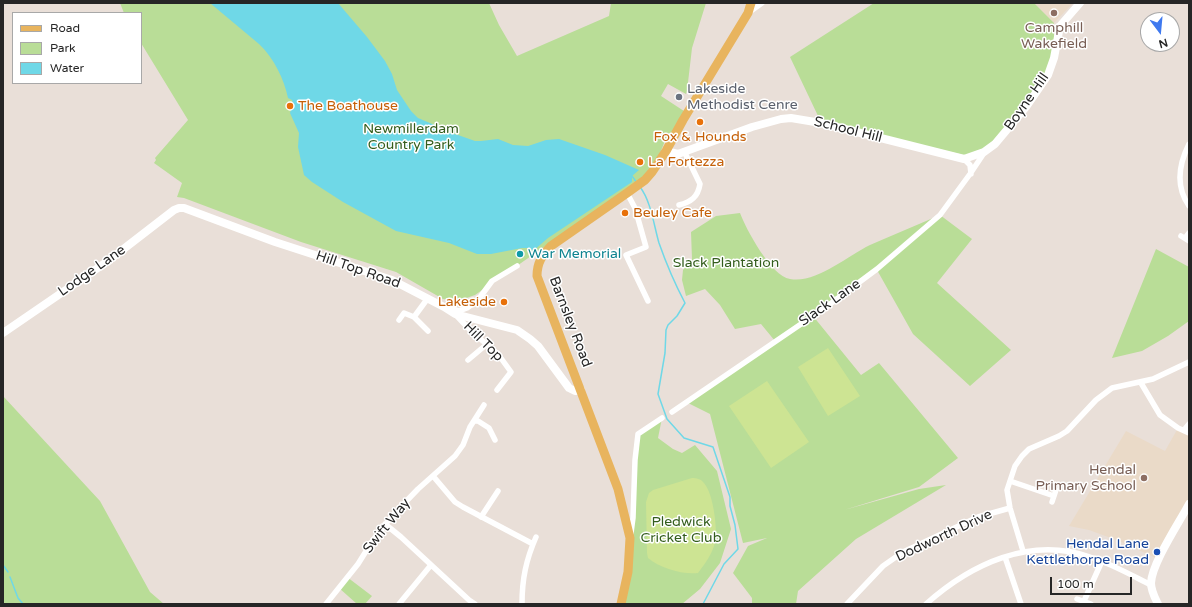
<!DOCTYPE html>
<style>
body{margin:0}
#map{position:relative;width:1192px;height:607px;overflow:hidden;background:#e9dfd8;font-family:"Varela Round",sans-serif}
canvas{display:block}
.frame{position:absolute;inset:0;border:4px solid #262626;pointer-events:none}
.legend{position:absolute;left:12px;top:12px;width:130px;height:72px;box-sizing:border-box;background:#fff;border:1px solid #a8a8a8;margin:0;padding:5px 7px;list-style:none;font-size:12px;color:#262626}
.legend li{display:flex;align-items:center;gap:8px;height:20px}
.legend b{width:20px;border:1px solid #a8a8a8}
.north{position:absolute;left:1140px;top:12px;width:40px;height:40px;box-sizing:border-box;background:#fff;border:1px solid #a8a8a8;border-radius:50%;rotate:164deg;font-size:11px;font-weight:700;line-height:16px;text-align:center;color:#262626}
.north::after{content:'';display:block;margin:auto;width:14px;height:18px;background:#3f79ef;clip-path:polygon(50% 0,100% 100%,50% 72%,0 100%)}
.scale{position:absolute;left:1050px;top:577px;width:82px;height:18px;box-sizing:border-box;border:2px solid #262626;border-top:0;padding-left:5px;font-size:12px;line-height:14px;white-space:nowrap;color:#262626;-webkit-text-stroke:3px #fff;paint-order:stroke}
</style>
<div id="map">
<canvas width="1192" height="607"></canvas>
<div class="frame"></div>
<ul class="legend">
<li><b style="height:5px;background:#e8b45e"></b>Road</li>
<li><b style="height:11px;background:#b9dd97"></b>Park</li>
<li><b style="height:11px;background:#6fd8e7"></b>Water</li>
</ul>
<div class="north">N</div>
<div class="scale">100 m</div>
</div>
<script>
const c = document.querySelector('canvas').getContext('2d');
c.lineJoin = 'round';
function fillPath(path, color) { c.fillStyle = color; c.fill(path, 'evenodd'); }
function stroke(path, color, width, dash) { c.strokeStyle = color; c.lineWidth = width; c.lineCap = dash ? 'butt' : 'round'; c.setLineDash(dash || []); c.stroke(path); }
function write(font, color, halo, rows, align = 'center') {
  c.font = font + ' "Varela Round",sans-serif'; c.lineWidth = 3; c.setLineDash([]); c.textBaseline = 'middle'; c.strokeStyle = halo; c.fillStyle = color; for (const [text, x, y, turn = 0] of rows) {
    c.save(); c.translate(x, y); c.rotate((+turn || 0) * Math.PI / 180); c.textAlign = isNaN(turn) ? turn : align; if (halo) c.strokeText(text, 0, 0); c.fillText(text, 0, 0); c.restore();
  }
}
fillPath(new Path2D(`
 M1034 3H1073L1054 23Z
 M1178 428 1189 433V504L1158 559 1119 541 1089 530 1069 526 1126 431 1165 451Z`), '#eadac8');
fillPath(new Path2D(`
 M120 3H489L499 25 517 56 609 16 611 3H706L692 48 687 91 686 94 668 84 661 96 687 113 673 137 665 141 652 172 475 295 458 301 443 299 396 272 301 242 184 198 177 197 182 183 154 163 156 160 155 158 188 120 141 43V13H124Z
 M874 3H1034L1054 23V58L1048 75 1004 134 973 157 810 121 819 118 790 57Z
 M740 213C746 229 771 276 790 279 816 284 847 256 870 245 893 235 917 225 940 215L972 239 937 283 1011 350 970 386 913 334 877 270 813 316 861 375 879 363 958 458 919 487 844 510 919 489 946 485 856 539 798 591 796 604H752V598L733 573 748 546 767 538 743 543 710 414 686 402 775 341 761 324 735 329 720 305 705 289 686 296 682 280 683 270 692 259 691 232 716 216Z
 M1156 249 1189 267V321L1168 336 1142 351 1112 358Z
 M3 396 100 501 150 592 164 604H3Z
 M662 418 658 438 673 449 682 453 695 445 717 471 731 529 720 563 700 589 682 604H621L628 572 638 434Z
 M347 577 372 596 365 604H357L339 588Z`), '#b9dd97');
fillPath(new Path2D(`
 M828 348 860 396 828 416 798 367Z
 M767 381 809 442 771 468 729 406Z
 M692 478C696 478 701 479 703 482 713 491 718 529 715 543 712 554 705 564 698 573 683 575 660 568 648 558L647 553 646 502 649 493 653 490Z`), '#cde493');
fillPath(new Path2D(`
 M210 3H338L367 37 385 61 392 74 397 90 411 111 418 118 437 126 445 132 458 135 475 141H481L498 139 513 145 528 146 546 140 559 139 605 155 639 170 632 176V182L548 238 533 251 530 248H522L491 254H477L449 243 396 231 343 202 312 182 304 175 298 147 299 133 290 113 293 103 292 100 288 98C284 79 274 58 259 44Z`), '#6fd8e7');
stroke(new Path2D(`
 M632 176 637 183
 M640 187C651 201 654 226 659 243 666 263 675 284 685 303L677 316 668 325 666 330 665 353 658 394 667 419 684 438 713 447 730 497V506L735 525 738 549 724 564 703 604
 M3 565 8 572
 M10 577 18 598 23 604`), '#6fd8e7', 1.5);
stroke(new Path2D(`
 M748 13 762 3
 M1189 144C1179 164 1175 186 1189 206
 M964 159 970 165 971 174
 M627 193 635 208 646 247 626 255 648 301
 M679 205C691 202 698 197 700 184L684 151
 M1181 236 1189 241
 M1185 238 1189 233
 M449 308 459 311 467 308 478 300 492 281 517 266
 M455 314 471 331 498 354 511 372 497 390
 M414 317 428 298
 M399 320 404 313 414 317 428 331
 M468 360 487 344
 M1141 383 1160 415 1178 428 1189 433
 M672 412 826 307 877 269 940 215 970 174 984 153
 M474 421H478L489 428 495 440
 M1184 430 1189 424
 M433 476 455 502 463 507 533 544
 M1010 481 1054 496
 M1052 502 1056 490
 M481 517 498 491
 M385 524 401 537 469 600 475 604
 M631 533 633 518 635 460 638 434 662 418
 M1023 551 1010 508 1007 490 1015 466 1022 456 1029 449 1059 436 1067 431 1096 400 1112 388 1153 379 1189 362
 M1005 557 1021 604
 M1077 599 1091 604
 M1084 601 1102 561
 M326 604 358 564 373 540 392 516 418 489 455 456 463 445 470 427 484 405
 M399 604 431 565
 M522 604C522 579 526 560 536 537
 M847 604 883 566 903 552 978 517 1010 508
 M926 604C971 564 1030 536 1090 557 1112 564 1131 575 1151 585`), '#fff', 5.5);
stroke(new Path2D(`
 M666 151 678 154 752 127 781 119 791 118 821 123 964 159 984 152 995 144 1026 107 1048 75 1054 58 1060 26 1080 3
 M3 333 108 261 174 210 179 208H184L275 242 392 280 444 307 455 314 517 330 530 339 538 346 569 388 575 391 581 390
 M1158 604C1155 598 1151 591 1151 583 1152 563 1179 523 1189 504`), '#fff', 8);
stroke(new Path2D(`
 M621 604 628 572 630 538 618 489 537 276C537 263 542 255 551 246L627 193 645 180 652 172 666 151 683 120 748 13 751 3`), '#e8b45e', 9);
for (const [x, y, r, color] of [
 [1054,13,4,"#8d6e63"],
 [679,97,4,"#6b7280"],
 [290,106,4,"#e8710a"],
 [700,122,4,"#e8710a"],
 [640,162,4,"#e8710a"],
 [625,213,4,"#e8710a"],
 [520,254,4,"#0f9aa8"],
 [504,302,4,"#e8710a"],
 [1144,478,4,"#8d6e63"],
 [1157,552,4,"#1a4fb4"]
]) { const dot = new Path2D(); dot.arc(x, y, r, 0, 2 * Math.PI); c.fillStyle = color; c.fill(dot); stroke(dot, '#fff', 1.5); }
write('14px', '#785e54', '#fff', [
 ["Camphill",1054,28],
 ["Wakefield",1054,44],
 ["Hendal",1136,470,"right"],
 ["Primary School",1136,486,"right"]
]);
write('14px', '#5b616d', '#fff', [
 ["Lakeside",687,89],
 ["Methodist Cenre",687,105]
], 'left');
write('14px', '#262626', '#fff', [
 ["Boyne Hill",1027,102,-55],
 ["School Hill",848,130,14],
 ["Hill Top Road",358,270,19],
 ["Lodge Lane",92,271,-35],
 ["Slack Lane",830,303,-35],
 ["Barnsley Road",570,322,69],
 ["Hill Top",483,342,45],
 ["Swift Way",387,526,-51],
 ["Dodworth Drive",944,536,-25]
]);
write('14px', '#c56008', '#fff', [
 ["The Boathouse",298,106],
 ["Fox & Hounds",700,137,"center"],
 ["La Fortezza",648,162],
 ["Beuley Cafe",633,213],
 ["Lakeside",496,302,"right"]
], 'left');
write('14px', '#335d1c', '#fff', [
 ["Newmillerdam",411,129],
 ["Country Park",411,145],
 ["Slack Plantation",726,263],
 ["Pledwick",681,522],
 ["Cricket Club",681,538]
]);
write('14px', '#0d838f', '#fff', [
 ["War Memorial",528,254]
], 'left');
write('14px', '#164399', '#fff', [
 ["Hendal Lane",1149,544],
 ["Kettlethorpe Road",1149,560]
], 'right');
</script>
